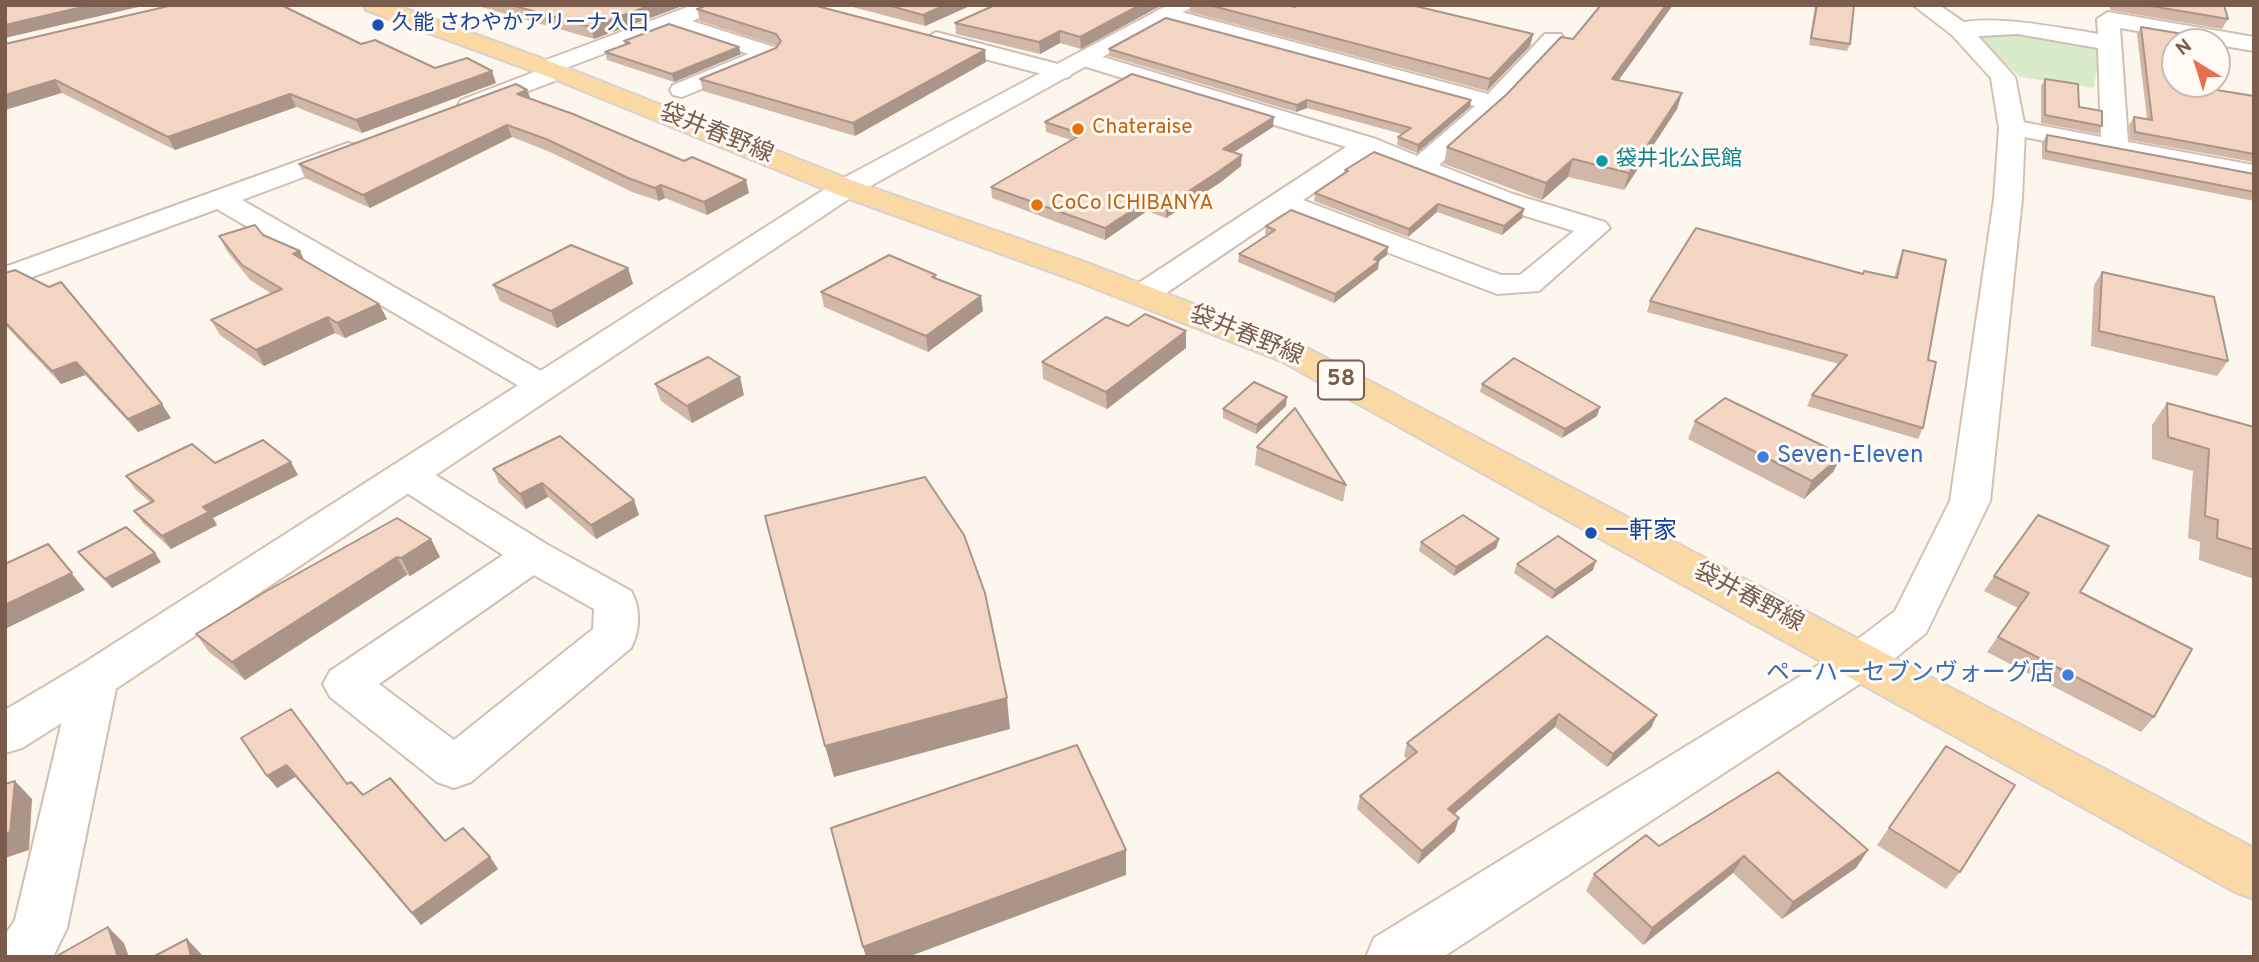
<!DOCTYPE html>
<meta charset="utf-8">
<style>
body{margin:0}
#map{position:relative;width:2259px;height:962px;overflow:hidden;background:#fdf6ec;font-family:Overpass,sans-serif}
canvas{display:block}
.frame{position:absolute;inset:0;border:7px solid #7a5c4d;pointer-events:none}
.north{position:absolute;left:2161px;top:28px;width:70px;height:70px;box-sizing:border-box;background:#fffaf3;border:2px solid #cabbb1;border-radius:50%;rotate:322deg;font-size:19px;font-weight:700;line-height:28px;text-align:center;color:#7a5c4d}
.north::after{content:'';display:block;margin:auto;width:24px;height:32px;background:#e76f51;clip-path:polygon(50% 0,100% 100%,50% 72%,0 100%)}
</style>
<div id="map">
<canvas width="2259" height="962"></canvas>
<div class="frame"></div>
<div class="north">N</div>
</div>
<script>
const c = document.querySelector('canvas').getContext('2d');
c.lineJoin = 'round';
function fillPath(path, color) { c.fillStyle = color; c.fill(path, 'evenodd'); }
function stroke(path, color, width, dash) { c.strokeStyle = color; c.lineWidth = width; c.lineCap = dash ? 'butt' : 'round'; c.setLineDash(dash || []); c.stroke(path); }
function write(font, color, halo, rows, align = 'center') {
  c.font = font + ' Overpass,"Noto Sans JP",sans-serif'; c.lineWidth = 6; c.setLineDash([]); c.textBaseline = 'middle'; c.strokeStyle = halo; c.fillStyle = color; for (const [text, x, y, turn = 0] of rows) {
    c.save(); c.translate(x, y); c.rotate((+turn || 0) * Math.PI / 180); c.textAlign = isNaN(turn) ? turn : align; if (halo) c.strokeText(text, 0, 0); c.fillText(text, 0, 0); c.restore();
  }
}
fillPath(new Path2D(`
 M2018 27 2101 41 2094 88 2020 77 1972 33Z`), '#d8ecc9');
const street = new Path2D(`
 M693 5H724L721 10 692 21 777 48 781 53 777 58 682 97 673 95 670 90 673 85 748 54 671 28 566 68 569 72 565 77 479 110H461L458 105 461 100 537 71 534 68 538 63Z
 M1166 8 1488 94 1545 34H1561L1564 39 1561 44 1502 108 1439 165 1513 194 1605 222 1610 228 1539 291 1497 294 1284 213 1153 302 1142 305 1131 302 1126 295 1131 288 1346 147 1077 64 1073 59 1077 54H1093L1376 139 1417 156 1475 106 1158 20 1155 15 1158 10ZM1369 155 1493 206 1574 231 1520 275H1501L1303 200Z
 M2108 12 2254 37V51L2120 28 2128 142 2254 165V181L2003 133 1999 128 2003 123 2012 120 2101 137 2098 48 2018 34 1960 37 1949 30C1964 8 2072 30 2098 34L2097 19Z
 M936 32 1069 67 1073 72 1069 77 1061 79 928 44 925 39Z
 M348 143 357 145 361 151 357 157 242 200 555 379 561 386 555 393 543 397 531 393 217 209 5 287V267Z
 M407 463 421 466 548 545 631 591C641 608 640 631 631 648L471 782 454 788 437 782 330 697 323 684 330 671 503 555 393 484 388 475 393 466ZM534 575 594 609 593 629 454 740 379 684Z
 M95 661 111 666 118 679 67 928 53 957H5V935L15 920 72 679 79 666Z`);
const secondary = new Path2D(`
 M1168 5H1196L856 194 111 692 22 748 5 753V710L79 666 836 182Z
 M1913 5H1939L1968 25 2015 77 2025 128 2022 199 1990 501 1926 633 1878 672 1443 957H1366L1374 938 1846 648 1895 611 1950 501 1994 199 1999 128 1991 78 1952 35Z`);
const primary = new Path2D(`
 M363 5H395L565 67 856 182 1093 265 1307 348 2254 848V899L2235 892 1283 362 1071 279 836 194 549 77 366 10Z`);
stroke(street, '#d1beb0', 4);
stroke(secondary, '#d6c0b0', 4);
stroke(primary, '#dad1cd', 4);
fillPath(street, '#fff');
fillPath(secondary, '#fff');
fillPath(primary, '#fbd9a5');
fillPath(new Path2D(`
 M474 5H685L594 39Z
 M845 5H972L925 26Z
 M1162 5 1081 49 1060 43 1040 54 956 34 955 23Z
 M1190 5H1287L1295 7 1298 5H1419L1418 7 1533 34 1530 46 1487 91 1190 12Z
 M1815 5H1854L1850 44 1847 51 1809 45Z
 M2110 5H2224L2228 19 2222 29 2110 10Z
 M697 9 986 62 855 136 703 91 700 79 776 48 778 46 700 21Z
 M2141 27 2192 86 2254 96V162L2130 140 2129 125 2134 117 2147 119 2137 34Z
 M624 41 741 54 674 82 607 60 605 52 625 45Z
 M5 44H361L435 68 496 83 362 133 296 107 175 150 62 93Z
 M1109 49 1471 100 1470 107 1417 153 1397 145 1398 137 1402 134 1307 108 1296 112 1109 56Z
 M2045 79 2102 126 2098 134 2041 123V86Z
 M1619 80 1682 93 1677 109 1624 190 1568 177 1542 200 1444 164 1447 147 1507 94Z
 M527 90 530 98 749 193 707 215 665 198 659 201 632 192 550 152 512 137 370 208 305 178 299 164Z
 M1045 122 1273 127 1234 152 1241 166 1221 182 1166 218 1147 211 1105 240 992 198 991 187 1071 140 1046 132Z
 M2047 135 2254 174V201L2042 159V143Z
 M1345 170 1522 218 1502 235 1437 212 1408 237 1314 201 1315 193 1345 173Z
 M1266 226 1388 247 1387 255 1379 261 1378 269 1334 303 1238 262 1239 254 1267 235 1265 234Z
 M263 235 379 304 387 319 345 338 335 333 264 366 220 335 211 320 272 294 250 280 227 251 219 236Z
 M1903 250 1928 360 1923 428 1918 439 1807 406 1812 395 1839 364 1647 312 1650 301 1862 274 1864 271 1894 278 1899 260Z
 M628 268 633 284 557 328 500 301 493 285Z
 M2102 272 2228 361 2217 376 2091 346 2094 285Z
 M5 273 171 418 138 432 85 375 61 384 5 325Z
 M936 275V279L983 311 928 352 824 307 821 292Z
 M1128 326 1186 331V348L1107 409 1043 379 1042 362Z
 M655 384 744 395 692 423 661 401Z
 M1482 384 1597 416 1562 438 1480 392Z
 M2167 403 2254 427V579L2199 560 2200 542 2188 538 2193 471 2152 459V425Z
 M1286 406 1256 434 1223 418V409Z
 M1695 421 1842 455 1833 472 1804 499 1688 439Z
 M560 436 639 515 596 539 548 497 526 509 499 483 493 469Z
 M1257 447 1346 485 1343 502 1255 465Z
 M215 463 298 475 213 518 217 525 171 549 143 523 134 511 151 503 135 489 126 476Z
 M431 539 440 557 410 576 407 575 245 680 209 652 196 634Z
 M1499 539 1496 548 1454 576 1419 551 1421 542Z
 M78 552 161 562 112 588 85 561Z
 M1517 564 1593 570 1552 599 1514 573Z
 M1994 576 2080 592 2154 717 2141 732 1987 652 2018 608 1984 591Z
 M1547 636 1651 728 1607 767 1555 727 1454 814 1455 831 1418 864 1357 809 1360 796 1407 759 1404 756 1407 743Z
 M241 738 347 784 363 795 445 841 490 857 498 869 421 925 300 782 295 777 277 788Z
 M1946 746 1960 872 1946 889 1877 845Z
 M1659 846 1868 850 1856 868 1782 919 1733 873 1643 945 1586 891 1594 874Z`), '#d1b7a8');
fillPath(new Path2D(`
 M91 5H147L5 38V25Z
 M651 5H685L594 39 591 27Z
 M945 5H972L925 26 923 15Z
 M1140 5H1162L1081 49 1080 37Z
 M1666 5H1673L1608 95 1612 79Z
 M1060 31V43L1040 54 1039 42Z
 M1533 34 1530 46 1487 91 1490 79Z
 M739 47 741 54 674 82 672 74Z
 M985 50 986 62 855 136 853 123Z
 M492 71 496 83 362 133 356 120Z
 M55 80 62 93 5 110V95Z
 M527 90 532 103 517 94Z
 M1682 93 1677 109 1624 190 1629 173Z
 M290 94 296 107 175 150 168 137Z
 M1307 100V108L1296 112 1297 105Z
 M1471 100 1470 107 1417 153 1418 145Z
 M1274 117 1273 127 1222 160 1223 149Z
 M507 125 512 137 370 208 363 195Z
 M1242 155 1241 166 1221 182 1166 218V206Z
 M1573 159 1568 177 1542 200 1546 183Z
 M746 180 749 193 707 215 704 202Z
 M661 185 665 198 659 201 655 188Z
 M1148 200 1147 211 1105 240V228Z
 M1438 204 1437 212 1408 237 1409 229Z
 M1524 209 1522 218 1502 235 1504 226Z
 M1388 247 1387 255 1379 261 1378 269 1334 303 1335 294Z
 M300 251 307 266 293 254Z
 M628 268 633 284 557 328 551 311Z
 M981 296 983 311 928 352 926 336Z
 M379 304 387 319 345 338 337 323Z
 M328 317 335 333 264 366 256 350Z
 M1186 331V348L1107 409 1106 392Z
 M76 362 85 375 61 384 52 371Z
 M740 377 744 395 692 423 687 406Z
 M1287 397 1286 406 1256 434 1257 425Z
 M162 404 171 418 138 432 128 419Z
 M1600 407 1597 416 1562 438 1565 429Z
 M1842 455 1833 472 1804 499 1812 481Z
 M291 462 298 475 213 518 217 525 171 549 162 536 203 507Z
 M542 483 548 497 526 509 520 494Z
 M634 500 639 515 596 539 591 525Z
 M431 539 440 557 410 576 401 558Z
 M1499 539 1496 548 1454 576 1456 567Z
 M48 544 85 590 5 629V605Z
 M155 553 161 562 112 588 105 579Z
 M397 557 407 575 245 680 232 662Z
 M1596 561 1593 570 1552 599 1555 590Z
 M1007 698 1010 729 834 777 825 746Z
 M1559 714 1555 727 1445 822 1448 809Z
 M1657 715 1651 728 1607 767 1613 754Z
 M286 765 295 777 277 788 267 776Z
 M15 781 32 799 29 850 5 858V834Z
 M1459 818 1455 831 1418 864 1422 851Z
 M1126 850V875L908 957H866L863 947Z
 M1868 850 1856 868 1782 919 1793 902Z
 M1744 856 1733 873 1643 945 1652 928Z
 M490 857 498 869 421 925 412 913Z
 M108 927 124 943 129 957H118Z
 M187 939 202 955V957H191Z`), '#aa9588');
const building = new Path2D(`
 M5 5H91L5 25Z
 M173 5H281L361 44 375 40 435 68 467 58 492 71 356 120 290 94 168 137 55 80 5 95V44Z
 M511 5H651L591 27Z
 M708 5H813L985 50 853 123 700 79 776 48 781 41 776 34 697 9Z
 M887 5H945L923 15Z
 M995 5H1140L1080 37 1060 31 1039 42 955 23Z
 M1209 5H1287L1295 7 1298 5H1411L1533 34 1490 79Z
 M1601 5H1666L1612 79 1682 93 1629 173 1573 159 1546 183 1447 147 1507 94 1561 37 1573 39Z
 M1817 5H1854L1850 44 1811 38Z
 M2145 5H2224L2228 19Z
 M1166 18 1471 100 1418 145 1398 137 1411 128 1307 100 1297 105 1109 49Z
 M669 24 739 47 672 74 605 52 630 43 624 41Z
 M2141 27 2183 34 2184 42H2175V84H2192V86L2254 96V154L2135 132 2134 117 2152 120Z
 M1132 74 1274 117 1223 149 1242 155 1221 170 1166 206 1148 200 1105 228 991 187 1082 134 1045 122Z
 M2045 79 2078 84 2079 107 2102 111V126L2045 115Z
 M516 84 527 90 517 94 573 114 684 161 692 157 746 180 704 202 661 185 655 188 628 178 546 139 507 125 363 195 299 164Z
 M2047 135 2254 174V192L2046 151Z
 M1374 152 1524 209 1504 226 1438 204 1409 229 1315 193 1348 171 1345 170Z
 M1291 210 1388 247 1374 259 1379 261 1335 294 1239 254 1275 230 1266 226Z
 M255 225 263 235 300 251 293 254 379 304 337 323 328 317 256 350 211 320 282 289 242 265 219 236Z
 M1696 228 1863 274 1864 271 1897 278 1903 250 1946 260 1928 360 1936 362 1923 428 1812 395 1847 355 1650 301Z
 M571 245 628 268 551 311 493 285Z
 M889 255 936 275 932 277 981 296 926 336 821 292Z
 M15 270 49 287 61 282 162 404 128 419 76 362 52 371 5 322V273Z
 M2102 272 2214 297 2228 361 2099 331Z
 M1145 314 1186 331 1106 392 1042 362 1106 317 1128 326Z
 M708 357 740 377 687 406 655 384Z
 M1514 358 1600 407 1565 429 1482 384Z
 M1254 382 1287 397 1257 425 1223 409Z
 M1725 398 1842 455 1812 481 1695 421Z
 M2167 403 2254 427V550L2217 538 2218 520 2205 516 2209 449 2168 437Z
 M1295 408 1346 485 1257 447Z
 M560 436 634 500 591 525 542 483 520 494 493 469Z
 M263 440 291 462 203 507 209 512 162 536 134 511 154 501 126 476 192 444 215 463Z
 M925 477 964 535 985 593 1007 698 825 746 765 516Z
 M1463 515 1499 539 1456 567 1421 542Z
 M2038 515 2109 546 2080 592 2192 649 2154 717 1998 637 2029 593 1994 576Z
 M397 518 431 539 401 558 397 557 232 662 196 634 263 593Z
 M126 527 155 553 105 579 78 552Z
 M1558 536 1596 561 1555 590 1517 564Z
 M48 544 72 573 5 605V564Z
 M1547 636 1657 715 1613 754 1559 714 1448 809 1459 818 1422 851 1360 796 1417 752 1407 743Z
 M291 709 347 784 351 782 363 795 390 778 445 841 463 828 490 857 412 913 291 770 286 765 267 776 241 738Z
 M1077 745 1126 850 863 947 831 828Z
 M1946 746 2015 785 1960 872 1889 828Z
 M1778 772 1868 850 1793 902 1744 856 1652 928 1594 874 1646 835 1659 846Z
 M15 781 10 832 5 834V784Z
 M108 927 118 957H55Z
 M187 939 191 957H153Z`);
fillPath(building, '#f3d5c3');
stroke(building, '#aa9588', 2);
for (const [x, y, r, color] of [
 [378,25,7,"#1a4fb4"],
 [1078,129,7,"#e8710a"],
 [1602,161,7,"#0f9aa8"],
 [1037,205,7,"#e8710a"],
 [1763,457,7,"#3f7fe0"],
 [1591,533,7,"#1a4fb4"],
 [2068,675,7,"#3f7fe0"]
]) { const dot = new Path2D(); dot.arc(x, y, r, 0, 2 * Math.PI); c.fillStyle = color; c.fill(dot); stroke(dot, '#fffaf3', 2.5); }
write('21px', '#164399', '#fffaf3', [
 ["久能 さわやかアリーナ入口",392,25]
], 'left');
write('21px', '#c56008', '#fffaf3', [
 ["Chateraise",1092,129],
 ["CoCo ICHIBANYA",1051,205]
], 'left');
write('21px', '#0d838f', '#fffaf3', [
 ["袋井北公民館",1616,161]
], 'left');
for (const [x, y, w] of [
 [1341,380,46]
]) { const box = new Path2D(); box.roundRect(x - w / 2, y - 19.5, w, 39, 5); c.fillStyle = '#fffaf3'; c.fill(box); stroke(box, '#7a5c4d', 2); }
write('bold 23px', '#7a5c4d', null, [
 ["58",1341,380]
]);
write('24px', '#7a5c4d', '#fffaf3', [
 ["袋井春野線",716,135,22],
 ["袋井春野線",1246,337,22],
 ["袋井春野線",1748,599,28]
]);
write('24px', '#366cbe', '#fffaf3', [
 ["Seven-Eleven",1777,457],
 ["ペーハーセブンヴォーグ店",2054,675,"right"]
], 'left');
write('24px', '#164399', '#fffaf3', [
 ["一軒家",1605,533]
], 'left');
</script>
